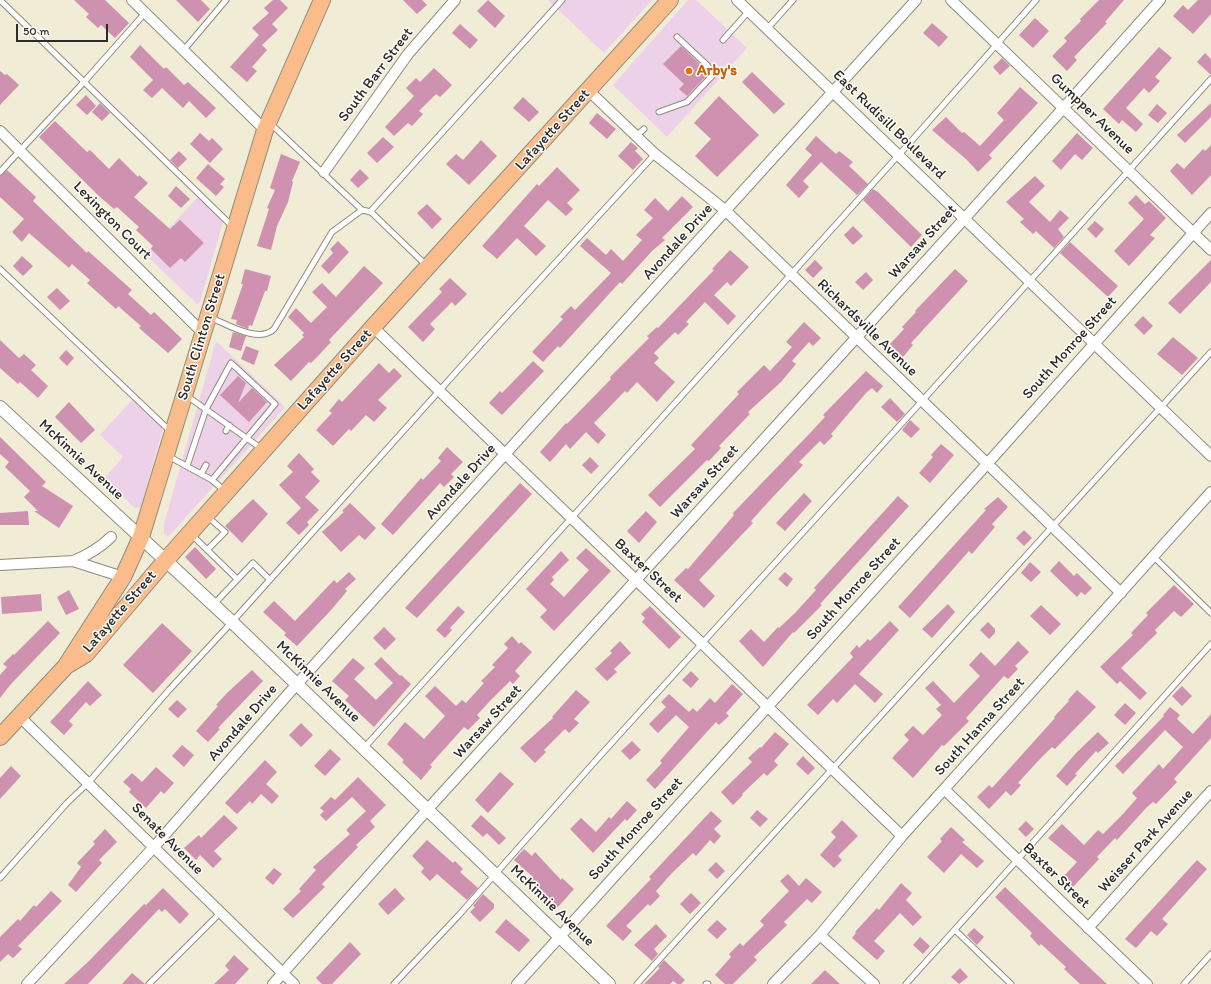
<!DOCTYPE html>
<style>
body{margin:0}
#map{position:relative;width:1211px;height:984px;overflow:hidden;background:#f0ecd6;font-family:Itim,sans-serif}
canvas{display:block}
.scale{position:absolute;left:16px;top:24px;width:92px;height:18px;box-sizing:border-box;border:2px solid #2b2b2b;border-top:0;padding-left:5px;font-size:12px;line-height:14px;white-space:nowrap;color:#2b2b2b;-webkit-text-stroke:3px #fdfcf7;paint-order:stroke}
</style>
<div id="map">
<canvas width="1211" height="984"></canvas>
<div class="scale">50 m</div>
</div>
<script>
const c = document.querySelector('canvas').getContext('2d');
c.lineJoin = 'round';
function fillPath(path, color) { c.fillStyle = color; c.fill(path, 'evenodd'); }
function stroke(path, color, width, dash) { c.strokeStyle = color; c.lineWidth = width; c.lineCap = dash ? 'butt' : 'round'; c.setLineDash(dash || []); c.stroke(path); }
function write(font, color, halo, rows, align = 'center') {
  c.font = font + ' Itim,sans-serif'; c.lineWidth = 3; c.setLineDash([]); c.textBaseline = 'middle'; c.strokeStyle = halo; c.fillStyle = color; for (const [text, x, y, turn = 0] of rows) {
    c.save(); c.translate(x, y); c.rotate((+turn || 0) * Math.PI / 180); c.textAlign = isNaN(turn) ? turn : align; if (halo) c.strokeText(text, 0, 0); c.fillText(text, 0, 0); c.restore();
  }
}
fillPath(new Path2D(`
 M548 0H652L604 53Z
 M688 0H696L747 48 667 137 613 85Z
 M198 197 223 222 200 302 197 304 145 254Z
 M216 341 285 407 168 537 164 534V524Z
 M132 400 163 428 141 507 135 508 104 479 123 457 100 435Z`), '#ecd1e9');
fillPath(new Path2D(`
 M74 0H105L129 23 115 38 101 25 98 28 86 17 89 14Z
 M176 0H201L210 9 198 22Z
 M273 0H280L288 8 272 24 278 30 262 45 267 50 252 67 257 71 247 82 230 67 259 35 252 28 269 13 264 8Z
 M403 0H422L427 5 417 14Z
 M488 0 505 16 495 28 477 11Z
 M1099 0H1124L1105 22 1107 23 1074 57 1077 60 1067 71 1052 56 1067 41 1064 38 1081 21 1080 19Z
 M1198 0H1211V14L1193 34 1173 16 1183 5 1188 10Z
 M1035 18 1049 31 1033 48 1019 35Z
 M932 23 948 37 939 47 923 33Z
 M460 24 478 40 470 49 452 33Z
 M140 45 164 69 166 67 184 85 188 82 216 108 206 118 189 101 183 108 162 88 152 98 143 90 153 80 130 57Z
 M681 46 703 67 708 74 687 96 679 89 684 84 663 64Z
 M1159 47 1172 58 1155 77 1160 81 1149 93 1144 88 1126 108 1143 124 1136 132 1122 120 1119 124 1103 109Z
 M1205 53 1211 59V75L1197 62Z
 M1002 58 1010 66 1000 75 993 67Z
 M434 68 452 85 440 97 436 94 419 111 423 114 412 126 408 123 394 136 385 127 414 96 406 88 416 78 420 82Z
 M0 71 5 75 7 74 19 85 0 105Z
 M752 72 785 104 774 114 742 82Z
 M1020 87 1038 103 989 155 992 158 978 172 967 160 932 130 946 117 962 133 964 132 980 146 1004 120 997 113Z
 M86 95 96 106 87 115 76 105Z
 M719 96 759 135 717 177 695 156 711 139 694 123Z
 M523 97 539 112 529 122 513 108Z
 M100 103 110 113 102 121 92 112Z
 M1211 103V117L1185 143 1177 135Z
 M1157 104 1167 113 1158 123 1148 115Z
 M597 113 616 129 607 139 589 123Z
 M55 121 87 152 90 150 109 169 119 158 138 177 139 175 148 183 134 197 170 229 180 220 204 243 185 262 181 258 170 268 151 249 153 246 136 230 139 227 117 207 114 209 99 196 39 137Z
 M200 133 209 141 212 138 223 149 210 163 190 144Z
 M1077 133 1093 148 1082 160 1075 154 1061 170 1052 161Z
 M816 136 836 154 839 151 853 162 849 166 868 184 857 195 821 162 803 181 809 187 799 198 786 185 812 155 805 149Z
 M383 137 394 147 377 163 367 153Z
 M481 140 497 156 469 185 446 164 456 154 463 160Z
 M631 142 638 148 635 151 643 159 633 170 618 156Z
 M1211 145V175L1192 195 1170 171 1177 163 1184 169 1203 149 1205 151Z
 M179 151 187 159 178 168 170 160Z
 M281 154 300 162 292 181 293 182 288 202 277 226 271 250 257 246 269 209 267 208 275 190 270 188Z
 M208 164 225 179 220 184 224 187 216 196 196 178Z
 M557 167 580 190 567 203 573 209 566 216 548 200 524 226 546 246 536 256 517 238 497 259 482 246 537 184 539 186Z
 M360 169 369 178 358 188 350 180Z
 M7 170 36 197 33 201 87 253 88 251 132 290 128 294 151 315 154 312 182 339 168 353 139 328 141 326 118 306 116 309 87 283 90 280 72 264 69 268 29 233 22 242 12 232 24 219 0 197V176Z
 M1035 176 1045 186 1029 202 1050 222 1060 210 1069 218 1058 229 1064 237 1054 248 1036 231 1033 234 1020 222 1024 219 1006 202Z
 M176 186 190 199 181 208 168 196Z
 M873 189 878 192 922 235 911 247 863 200Z
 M1136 195 1145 204 1149 201 1166 218 1150 235 1155 238 1129 266 1114 251 1144 219 1128 203Z
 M682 196 693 207 662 238 665 240 652 251 622 284 620 282 560 348 558 346 543 362 532 352 563 319 560 317 571 306 575 310 611 273 580 246 587 238 606 255 611 249 623 261 642 240 636 235 653 218 644 210 655 198 668 211Z
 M427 204 442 219 432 229 417 213Z
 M1095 221 1104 229 1096 238 1087 229Z
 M853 226 863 236 853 245 844 235Z
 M338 241 349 252 329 274 321 266 333 253 330 249Z
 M1070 242 1118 286 1108 297 1060 253Z
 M730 250 749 267 731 286 727 282 714 295 736 316 728 325 705 302 686 322 689 324 678 335 675 332 654 353 659 358 654 363 675 382 663 395 657 402 637 382 627 393 625 391 594 423 606 435 598 444 586 432 570 449 566 444 550 462 540 452 566 423 567 424 611 379 610 377 649 338 647 336 657 327 658 328 714 270 712 269Z
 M22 256 33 266 23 276 13 266Z
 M815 260 823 268 813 278 805 270Z
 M1211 260V282L1180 314 1168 303Z
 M364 266 383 283 329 340 331 342 318 356 311 363 309 362 291 381 274 365 304 337 302 335 304 333 288 317 296 308 311 323 327 307 312 292 322 283 336 297Z
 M245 269 271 276 267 291H265L252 326 249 325 248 329 236 324 237 320 231 319 243 284H241Z
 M955 269 968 281 911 343 913 345 903 357 890 344 904 329 902 327 916 312 915 311Z
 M866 272 873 280 863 290 855 282Z
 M450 278 467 294 455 306 452 302 430 324 435 329 423 342 408 327 442 292 439 289Z
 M57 288 70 301 60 310 47 297Z
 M1143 316 1153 326 1144 335 1134 325Z
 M804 322 821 338 813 346 809 342 792 361 796 364 781 382 748 412 750 414 719 446 721 448 709 461 707 460 660 507 648 495 695 449 691 445 739 394 737 392 764 365 770 371 792 347 786 342Z
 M233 332 246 336 241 351 229 347Z
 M1173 337 1198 358 1182 375 1157 354Z
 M0 340 19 358 24 354 36 365 31 370 48 386 38 398 20 382 18 384 0 368Z
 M246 346 259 351 254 365 241 359Z
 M66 350 74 358 67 366 59 358Z
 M533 361 544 371 502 415 489 403 500 391 502 393Z
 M379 363 389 373 394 368 402 376 378 400 387 408 374 422 366 415 351 431 349 429 333 446 316 430 332 413 329 411 339 399 342 402Z
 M866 371 883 386 877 393 872 388 866 393 831 434 833 436 824 445 820 441 799 462 803 465 771 499 751 521 753 523 699 580 715 596 704 608 674 580 686 568 688 569 734 515 733 513 811 432 825 417 823 415Z
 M238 376 246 383 238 403 252 388 267 402 249 422 220 395Z
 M890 398 905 414 897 422 881 407Z
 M69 402 95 430 81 443 55 417Z
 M910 420 920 429 911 438 902 430Z
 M0 437 46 482 42 486 73 506 59 528 34 511H38L24 497 30 491 5 467 9 462 0 454Z
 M941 444 954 455 930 483 919 473 933 457 931 455Z
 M447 447 463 462 451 474 454 477 444 487 440 483 393 535 381 524 421 478 423 480 441 461 438 458Z
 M299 453 314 469 311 472 320 481 305 497 319 510 307 522 309 525 299 535 286 523 301 508 279 485 293 472 287 466Z
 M590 457 599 466 591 474 582 465Z
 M520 483 532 494 417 618 405 608Z
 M804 493 812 501 785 531 776 523Z
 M898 496 909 506 820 604 822 605 794 633 793 632 763 667 739 641 751 629 764 642 778 627 779 628 795 613 816 590 814 588Z
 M998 497 1008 507 992 524 995 527 972 554 969 551 910 618 898 607 986 510 984 509Z
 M253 499 268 514 242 543 225 526Z
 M350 503 376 528 365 540 359 535 341 552 322 532 344 512 342 511Z
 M28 511 29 525H0V513Z
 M646 511 657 522 639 543 627 531Z
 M1024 530 1032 538 1024 546 1016 538Z
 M195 547 216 569 206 579 185 557Z
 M586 548 611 571 554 631 540 617 547 610 526 589 561 551 569 560 552 577 554 580 550 584 564 597 589 570 576 558Z
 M1059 561 1074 576 1077 573 1092 588 1085 595 1081 592 1077 597 1050 571Z
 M1030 562 1041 572 1031 582 1021 573Z
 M349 572 356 579 345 589 347 591 332 609 297 646 284 635 286 633 263 612 274 601 295 621 334 580 337 583Z
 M785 572 793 579 787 587 778 579Z
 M1174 585 1194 604 1181 617 1174 611 1155 630 1157 633 1121 668 1147 693 1140 700 1120 681 1117 684 1100 667 1133 635 1131 633 1148 615 1146 613Z
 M69 590 79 609 66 615 57 597Z
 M41 594 42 611 2 614 1 597Z
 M948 604 955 612 932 638 922 629Z
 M1041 605 1061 624 1050 635 1030 616Z
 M458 606 465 612 450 628 452 630 445 638 436 630Z
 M650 606 681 637 669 649 642 622 645 618 641 614Z
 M48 621 60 633 11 684 0 698V675L7 667 3 664 13 654 14 655Z
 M890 621 899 630 859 674 883 694 875 703 855 684 837 703 833 699 818 715 807 705 853 657 850 653 857 645 859 648 868 639 870 641Z
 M988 622 995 629V633L989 639 980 630Z
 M162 623 192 651 153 693 123 665Z
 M384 627 396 639 385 650 373 638Z
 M512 636 519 644 521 642 532 652 515 671 520 676 513 684 510 681 489 702 477 715 480 718 468 730 464 727 430 765 432 767 421 780 402 762 404 760 387 744 405 722 424 739 445 716 425 696 435 686 456 706 462 700 466 703 484 683 481 681 495 667 492 665 508 648 504 644Z
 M620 641 631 653 614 669 617 672 607 681 595 669 612 653 610 651Z
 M1018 641 1029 652 1015 666 1018 669 1008 679 1004 676 966 718 969 721 944 746 942 745 913 778 892 758 909 740 904 735 913 726 923 735 942 715 936 709 941 705 925 688 933 681 954 703 980 676 969 665 981 652 995 666Z
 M381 657 400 676 401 675 411 684 374 727 345 700 349 696 332 681 353 658 365 668 354 679 376 700 393 683 374 664Z
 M252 670 263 681 218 728 220 729 208 742 196 731 218 706 216 705 227 693Z
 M691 671 699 679 691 688 682 680Z
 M88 681 102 695 90 706 86 702 69 721 73 725 64 735 50 722Z
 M732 684 743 694 726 713 729 716 719 725 716 722 655 789 646 780 662 763 660 761 689 727 676 715 658 733 649 724 666 707 661 702 669 694 689 712 693 708 697 712 710 698 715 703Z
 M1182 686 1192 696 1182 706 1172 696Z
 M576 690 590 702 574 719 579 723 569 733 565 729 544 750 546 752 535 763 520 748 553 718 552 717Z
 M1077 690 1096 707 1055 749 1052 747 1037 762 1018 783 1021 785 1011 796 1006 791 989 809 977 797 989 785 992 788 1055 718 1054 717 1069 701 1068 700Z
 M177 700 187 709 178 718 168 709Z
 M1125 703 1136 713 1125 725 1114 715Z
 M1170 707 1180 715 1177 719 1193 734 1211 714V738L1174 779 1177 782 1156 804 1153 802 1147 807 1117 840 1115 838 1097 857 1099 859 1073 887 1062 878 1077 862 1048 838 1062 824 1084 845 1098 830 1103 834 1123 814 1137 798 1132 793 1159 764 1163 769 1183 747 1165 730 1123 774 1115 766 1164 716 1163 715Z
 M301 723 313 735 301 747 289 735Z
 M775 732 789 744 774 761 778 765 767 776 764 773 742 794 743 795 733 805 721 792 752 762 748 758 760 747 761 748Z
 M1098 732 1109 743 1098 753 1096 751 1075 774 1077 775 1067 786 1056 776 1076 753Z
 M632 741 641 750 630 760 621 751Z
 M182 745 194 755 184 767 172 756Z
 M330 749 341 759 325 776 314 766Z
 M803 756 815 768 808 775 796 764Z
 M265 760 277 772 266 784 279 796 272 804 261 794 252 804 250 801 237 814 225 803Z
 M11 766 21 776 0 799V778Z
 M156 767 174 783 164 794 161 791 146 808 129 792 131 789 123 782 132 773 142 782Z
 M500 772 514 784 488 813 475 800Z
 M358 777 386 805 370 821 375 827 356 845 358 847 322 884 325 887 293 918 283 909 301 891 299 889 316 870 313 867 350 834 346 830 366 811 352 797 326 821 320 815 324 811 320 808 331 797 335 800Z
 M627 801 637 810 627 821 625 819 593 853 570 829 581 818 596 832 609 817 611 819Z
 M757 810 768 819 760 827 750 818Z
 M711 811 722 821 714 829 721 836 714 844 710 840 696 856 693 853 671 874 656 891 660 896 650 906 648 904 626 926 632 931 623 941 606 926 651 879 649 877Z
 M224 815 238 828 214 851 222 859 213 868 200 855 196 860 184 848 199 835 201 838Z
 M481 815 506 838 499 845 487 833 483 837 471 826Z
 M842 820 858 836 838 856 842 860 834 868 820 855 836 837 831 832Z
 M1026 821 1034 829 1026 837 1018 829Z
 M951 827 965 840 962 842 984 861 977 868 961 854 944 873 927 857 942 841 940 839Z
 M105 829 117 842 99 860 102 863 76 892 68 885 81 867 77 863 95 844 93 842Z
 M427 840 453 863 455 861 463 869 460 872 478 888 467 900 437 874 430 881 421 872 424 868 412 856Z
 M524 849 532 856 535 852 561 880 562 878 574 889 558 907 531 879 533 877 514 860Z
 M1197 860 1207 869 1162 919 1168 924 1157 936 1151 931 1136 948 1125 939Z
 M716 862 725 871 717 879 708 870Z
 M274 868 282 874 273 885 265 878Z
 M788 874 799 886 806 878 822 892 812 903 807 899 784 922 787 925 754 957 757 960 733 984H725L715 975 731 957 729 954 740 943 743 946 764 925 760 921 789 891 780 881Z
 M901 883 912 893 906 900 922 917 913 926 900 913 874 941 885 951 877 960 852 938 856 933 855 932 877 908 879 910Z
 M1005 887 1058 938 1107 984H1080L1064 969 1066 967 1041 944 1039 946 1030 936 1032 933 995 897Z
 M163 888 189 914 180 924 165 909 162 912 159 909 88 984H64L89 961 144 904 146 905Z
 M395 888 405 899 388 915 378 904Z
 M51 891 62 901 18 946 22 949 13 958 8 954 0 962V937L18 919 20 921 34 905 36 907Z
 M691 893 701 903 690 914 680 904Z
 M483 894 494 904V908L480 922 470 912 475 907 473 906Z
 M506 919 530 940 519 952 495 932Z
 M717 920 727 929 717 939 707 930Z
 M656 924 667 936 654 949 658 954 652 961 634 945Z
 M974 928 984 937 977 945 967 935Z
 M920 937 930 946 923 954 913 945Z
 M350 942 361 954 332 984H322L316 978Z
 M234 955 249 969 235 984H214L229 970 225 966Z
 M664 960 685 980 681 984H677L673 981 670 984H644L660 968 658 967Z
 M960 968 968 977 959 984 951 977Z
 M825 970 840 984H811Z
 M132 973 145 984H122Z`), '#ce91af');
const service = new Path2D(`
 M0 0 233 227
 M767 29 793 0
 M723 40 749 11
 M183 51 226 0
 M659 112 687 102 712 76V73L707 65 677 37
 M271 124 362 210 371 212 427 266
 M636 136 644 129
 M0 172 84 82 145 13
 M370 212 562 0
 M0 269 170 431
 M209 317C227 324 259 344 274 329L332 232 362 210
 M187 396 262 449
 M226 431 229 425
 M168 456 212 480 225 491
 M187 466 206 409 231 363 275 404 212 480
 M201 474 206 465
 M192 535 237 579
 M207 550 225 532 208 517
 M1153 556 1211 613
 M214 604 253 563 269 579
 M364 748 914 138 1036 0
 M0 878 67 803 88 783 169 690 232 622 483 342 655 154
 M955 930 1011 984
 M149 984 220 913
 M394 984 459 915 598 758 922 401 1211 79
 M637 984 1211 352
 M706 984H708
 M906 984 1211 644
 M1184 984 1211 954`);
const minor = new Path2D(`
 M132 0 265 130
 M737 0 1211 456
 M951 0 1211 250
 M588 90 655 154 726 211 1121 593
 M0 131 203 333
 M324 172 408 54 455 0
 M373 327 902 836
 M73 561C88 555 100 548 111 537
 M0 565 73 561 123 577
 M19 716 294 984
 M945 790 1147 984
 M1088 928 1211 791
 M820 935 874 984
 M27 984 154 847 297 684 916 0
 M273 984 427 810 965 218 1160 0
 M517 984 987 464 1211 213
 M773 984 820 935 902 836 1211 492`);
const tertiary = new Path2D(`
 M0 407 232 622 609 984`);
const trunk = new Path2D(`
 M67 664 123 577 141 537 265 130 322 0
 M0 737 66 666 86 654 166 560 373 327 670 0`);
stroke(service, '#8e8c80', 7);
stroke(minor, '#8e8c80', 12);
stroke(tertiary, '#8e8c80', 14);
stroke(trunk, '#8e8c80', 18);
stroke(service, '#fff', 5);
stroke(minor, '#fff', 10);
stroke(tertiary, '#fff', 12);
stroke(trunk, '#f9bc8a', 16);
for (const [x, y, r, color] of [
 [689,71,4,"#e8710a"]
]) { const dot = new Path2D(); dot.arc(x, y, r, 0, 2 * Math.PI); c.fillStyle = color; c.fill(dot); stroke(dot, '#fdfcf7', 1.5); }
write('bold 15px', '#c56008', '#fdfcf7', [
 ["Arby's",697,71]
], 'left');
write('15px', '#2b2b2b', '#fdfcf7', [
 ["South Barr Street",376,75,-53],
 ["Gumpper Avenue",1092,114,44],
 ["East Rudisill Boulevard",889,125,44],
 ["Lafayette Street",553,130,-48],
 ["Lexington Court",112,221,45],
 ["Avondale Drive",678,242,-48],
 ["Warsaw Street",923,242,-48],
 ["Richardsville Avenue",867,328,44],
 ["South Clinton Street",202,337,-73],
 ["South Monroe Street",1070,348,-48],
 ["Lafayette Street",335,370,-48],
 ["McKinnie Avenue",81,460,43],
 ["Avondale Drive",461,482,-48],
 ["Warsaw Street",705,482,-48],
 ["Baxter Street",648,571,43],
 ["South Monroe Street",854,589,-48],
 ["Lafayette Street",120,612,-49],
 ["McKinnie Avenue",318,682,44],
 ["Warsaw Street",488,722,-48],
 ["Avondale Drive",243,723,-49],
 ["South Hanna Street",980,727,-48],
 ["South Monroe Street",636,829,-48],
 ["Senate Avenue",167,839,45],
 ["Weisser Park Avenue",1146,841,-48],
 ["Baxter Street",1056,876,44],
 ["McKinnie Avenue",552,906,44]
]);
</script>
